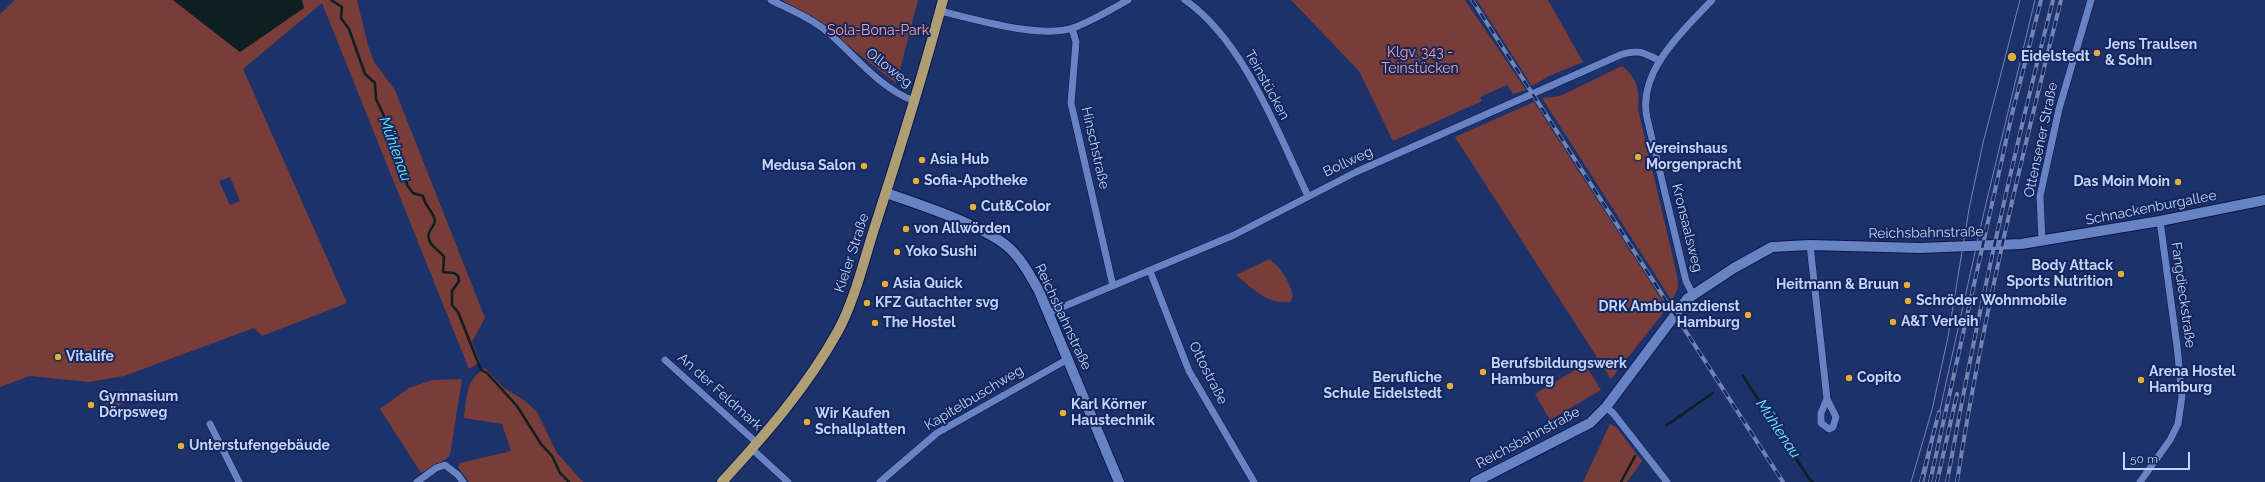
<!DOCTYPE html>
<meta charset="utf-8">
<style>
body{margin:0}
#map{position:relative;width:2265px;height:482px;overflow:hidden;background:#1d326a;font-family:Raleway,sans-serif}
canvas{display:block}
.scale{position:absolute;left:2123px;top:452px;width:67px;height:18px;box-sizing:border-box;border:2px solid #c4d4f7;border-top:0;padding-left:5px;font-size:12px;line-height:14px;white-space:nowrap;color:#c4d4f7;-webkit-text-stroke:3px #14275e;paint-order:stroke}
</style>
<div id="map">
<canvas width="2265" height="482"></canvas>
<div class="scale">50 m</div>
</div>
<script>
const c = document.querySelector('canvas').getContext('2d');
c.lineJoin = 'round';
function fillPath(path, color) { c.fillStyle = color; c.fill(path, 'evenodd'); }
function stroke(path, color, width, dash) { c.strokeStyle = color; c.lineWidth = width; c.lineCap = dash ? 'butt' : 'round'; c.setLineDash(dash || []); c.stroke(path); }
function write(font, color, halo, rows, align = 'center') {
  c.font = font + ' Raleway,sans-serif'; c.lineWidth = 4; c.setLineDash([]); c.textBaseline = 'middle'; c.strokeStyle = halo; c.fillStyle = color; for (const [text, x, y, turn = 0] of rows) {
    c.save(); c.translate(x, y); c.rotate((+turn || 0) * Math.PI / 180); c.textAlign = isNaN(turn) ? turn : align; if (halo) c.strokeText(text, 0, 0); c.fillText(text, 0, 0); c.restore();
  }
}
fillPath(new Path2D(`
 M15 0H173L240 52 303 8 302 0H357L368 45 374 62 395 90 485 318 472 342 480 362 469 369 322 3 243 69 347 303 262 336 254 328 124 376 89 382 30 376 0 387V14ZM230 177 240 201 230 205 219 181Z
 M782 0H918L897 81 896 83 820 24Z
 M1291 0H1465L1526 90 1513 94 1507 85 1480 97 1482 101 1393 141 1359 71Z
 M1477 0H1548L1583 62 1549 76 1532 86Z
 M1622 66C1637 78 1640 89 1638 109L1677 275 1678 288 1672 301 1542 98 1560 96Z
 M1534 102 1667 308 1611 379 1455 137Z
 M1269 259C1282 268 1289 281 1293 296L1290 302C1268 305 1252 288 1236 275Z
 M1585 364 1601 390 1550 420 1535 394Z
 M485 368 504 388 524 400 537 412 557 453 583 482H469L458 467 460 463 511 451 502 424 464 418C467 396 465 381 485 368Z
 M462 379 450 455 442 462 421 473 380 409 409 388 432 380Z
 M123 390 128 401 108 410 103 399Z
 M1610 424 1616 427 1642 461 1627 482H1583Z`), '#783d38');
fillPath(new Path2D(`
 M173 0H302L304 8 240 52Z`), '#0f1e20');
stroke(new Path2D(`
 M331 0 342 7 341 18 349 29 365 74 375 83 376 99 384 116V125L395 155 403 168 407 185 413 193 423 196C425 207 433 210 435 221 434 226 430 229 429 233 426 245 439 249 444 257L443 272 454 273 458 276 459 281 452 291V305L458 312 481 370 487 373 517 406 541 444 552 456 560 473 569 482
 M1743 376 1810 480 1813 482
 M1667 425 1713 393
 M1621 482 1635 456`), '#0f1e20', 2.5);
const street = new Path2D(`
 M771 0C791 10 813 19 830 34 856 57 880 88 914 101
 M1185 0C1244 41 1278 133 1308 196
 M940 11C975 19 1039 39 1073 28 1092 21 1110 10 1128 0
 M1072 28 1076 42 1071 103 1113 286
 M2042 241 2040 196 2059 109 2091 0
 M1810 245 1827 399 1836 417 1833 427 1829 429 1821 423V413L1827 399
 M1150 271 1189 371 1254 482
 M1692 293 1686 281 1647 118C1637 71 1683 31 1712 0
 M1048 313 1234 235 1356 172 1620 55C1638 49 1643 52 1660 61
 M665 360 757 443
 M1606 407 1613 413 1667 482
 M210 424 239 482
 M752 449 788 482
 M417 482 436 468 445 465 458 475 463 482
 M880 482 937 433 1068 359
 M2140 482 2170 440 2178 424 2182 396 2177 346 2160 221`);
const secondary = new Path2D(`
 M886 193C918 204 982 225 1007 246 1021 258 1030 275 1039 291L1119 482
 M1475 482 1590 423 1606 407 1687 299 1734 268 1772 247 1810 245 1920 248 2021 244 2160 221 2265 200`);
const primary = new Path2D(`
 M722 482C765 435 807 387 838 331 856 297 864 259 876 223 900 149 923 75 943 0`);
stroke(street, '#07164d', 8);
stroke(secondary, '#07164d', 12);
stroke(primary, '#07164d', 12);
stroke(street, '#6883c3', 7);
stroke(secondary, '#6883c3', 10);
stroke(primary, '#af9e74', 10);
stroke(new Path2D(`
 M1911 482 1932 410 1948 337 1969 209 1983 143 2020 0
 M1924 482 1984 212 2035 0`), '#7285b2', 1);
const rail = new Path2D(`
 M1472 0 1783 482
 M1921 482 1939 412
 M1930 482 2012 114 2041 0
 M1937 482 1957 394
 M1947 482C1976 320 2012 160 2053 0
 M1957 482C1982 319 2021 160 2061 0`);
stroke(rail, '#7285b2', 4);
stroke(rail, '#14275e', 2.5, [8]);
for (const [x, y, r, color] of [
 [2097,53,4,"#e0b034"],
 [2012,57,5,"#e0b034"],
 [1638,157,4,"#e0b034"],
 [922,160,4,"#e0b034"],
 [864,166,4,"#e0b034"],
 [916,181,4,"#e0b034"],
 [2178,182,4,"#e0b034"],
 [973,207,4,"#e0b034"],
 [906,229,4,"#e0b034"],
 [897,252,4,"#e0b034"],
 [2121,274,4,"#e0b034"],
 [885,284,4,"#e0b034"],
 [1907,285,4,"#e0b034"],
 [1908,301,4,"#e0b034"],
 [867,303,4,"#e0b034"],
 [1748,315,4,"#e0b034"],
 [1893,322,4,"#e0b034"],
 [875,323,4,"#e0b034"],
 [58,357,4,"#e0b034"],
 [1483,372,4,"#e0b034"],
 [1849,378,4,"#e0b034"],
 [2141,380,4,"#e0b034"],
 [1450,386,4,"#e0b034"],
 [91,405,4,"#e0b034"],
 [1063,413,4,"#e0b034"],
 [807,422,4,"#e0b034"],
 [181,446,4,"#e0b034"]
]) { const dot = new Path2D(); dot.arc(x, y, r, 0, 2 * Math.PI); c.fillStyle = color; c.fill(dot); stroke(dot, '#14275e', 1.5); }
write('14px', '#fda299', '#14275e', [
 ["Sola-Bona-Park",878,31],
 ["Klgv. 343 -",1420,53],
 ["Teinstücken",1420,69]
]);
write('bold 14px', '#c4d4f7', '#14275e', [
 ["Jens Traulsen",2105,45],
 ["& Sohn",2105,61],
 ["Eidelstedt",2021,57],
 ["Vereinshaus",1646,149],
 ["Morgenpracht",1646,165],
 ["Asia Hub",930,160],
 ["Medusa Salon",856,166,"right"],
 ["Sofia-Apotheke",924,181],
 ["Das Moin Moin",2170,182,"right"],
 ["Cut&Color",981,207],
 ["von Allwörden",914,229],
 ["Yoko Sushi",905,252],
 ["Body Attack",2113,266,"right"],
 ["Sports Nutrition",2113,282,"right"],
 ["Asia Quick",893,284],
 ["Heitmann & Bruun",1899,285,"right"],
 ["Schröder Wohnmobile",1916,301],
 ["KFZ Gutachter svg",875,303],
 ["DRK Ambulanzdienst",1740,307,"right"],
 ["Hamburg",1740,323,"right"],
 ["A&T Verleih",1901,322],
 ["The Hostel",883,323],
 ["Vitalife",66,357],
 ["Berufsbildungswerk",1491,364],
 ["Hamburg",1491,380],
 ["Arena Hostel",2149,372],
 ["Hamburg",2149,388],
 ["Berufliche",1442,378,"right"],
 ["Schule Eidelstedt",1442,394,"right"],
 ["Copito",1857,378],
 ["Gymnasium",99,397],
 ["Dörpsweg",99,413],
 ["Karl Körner",1071,405],
 ["Haustechnik",1071,421],
 ["Wir Kaufen",815,414],
 ["Schallplatten",815,430],
 ["Unterstufengebäude",189,446]
], 'left');
write('14px', '#c4d4f7', '#14275e', [
 ["Olloweg",889,68,38],
 ["Teinstücken",1267,85,61],
 ["Ottensener Straße",2041,140,-78],
 ["Hinschstraße",1095,148,77],
 ["Bollweg",1348,162,-25],
 ["Schnackenburgallee",2151,208,-11],
 ["Kronsaalsweg",1687,228,76],
 ["Reichsbahnstraße",1926,233,-1],
 ["Kieler Straße",852,253,-72],
 ["Fangdieckstraße",2183,295,82],
 ["Reichsbahnstraße",1063,317,65],
 ["Ottostraße",1208,373,63],
 ["An der Feldmark",720,392,42],
 ["Kapitelbuschweg",974,398,-31],
 ["Reichsbahnstraße",1528,438,-28]
]);
write('italic 15px', '#72eaf9', '#14275e', [
 ["Mühlenau",395,149,70],
 ["Mühlenau",1778,429,56]
]);
</script>
